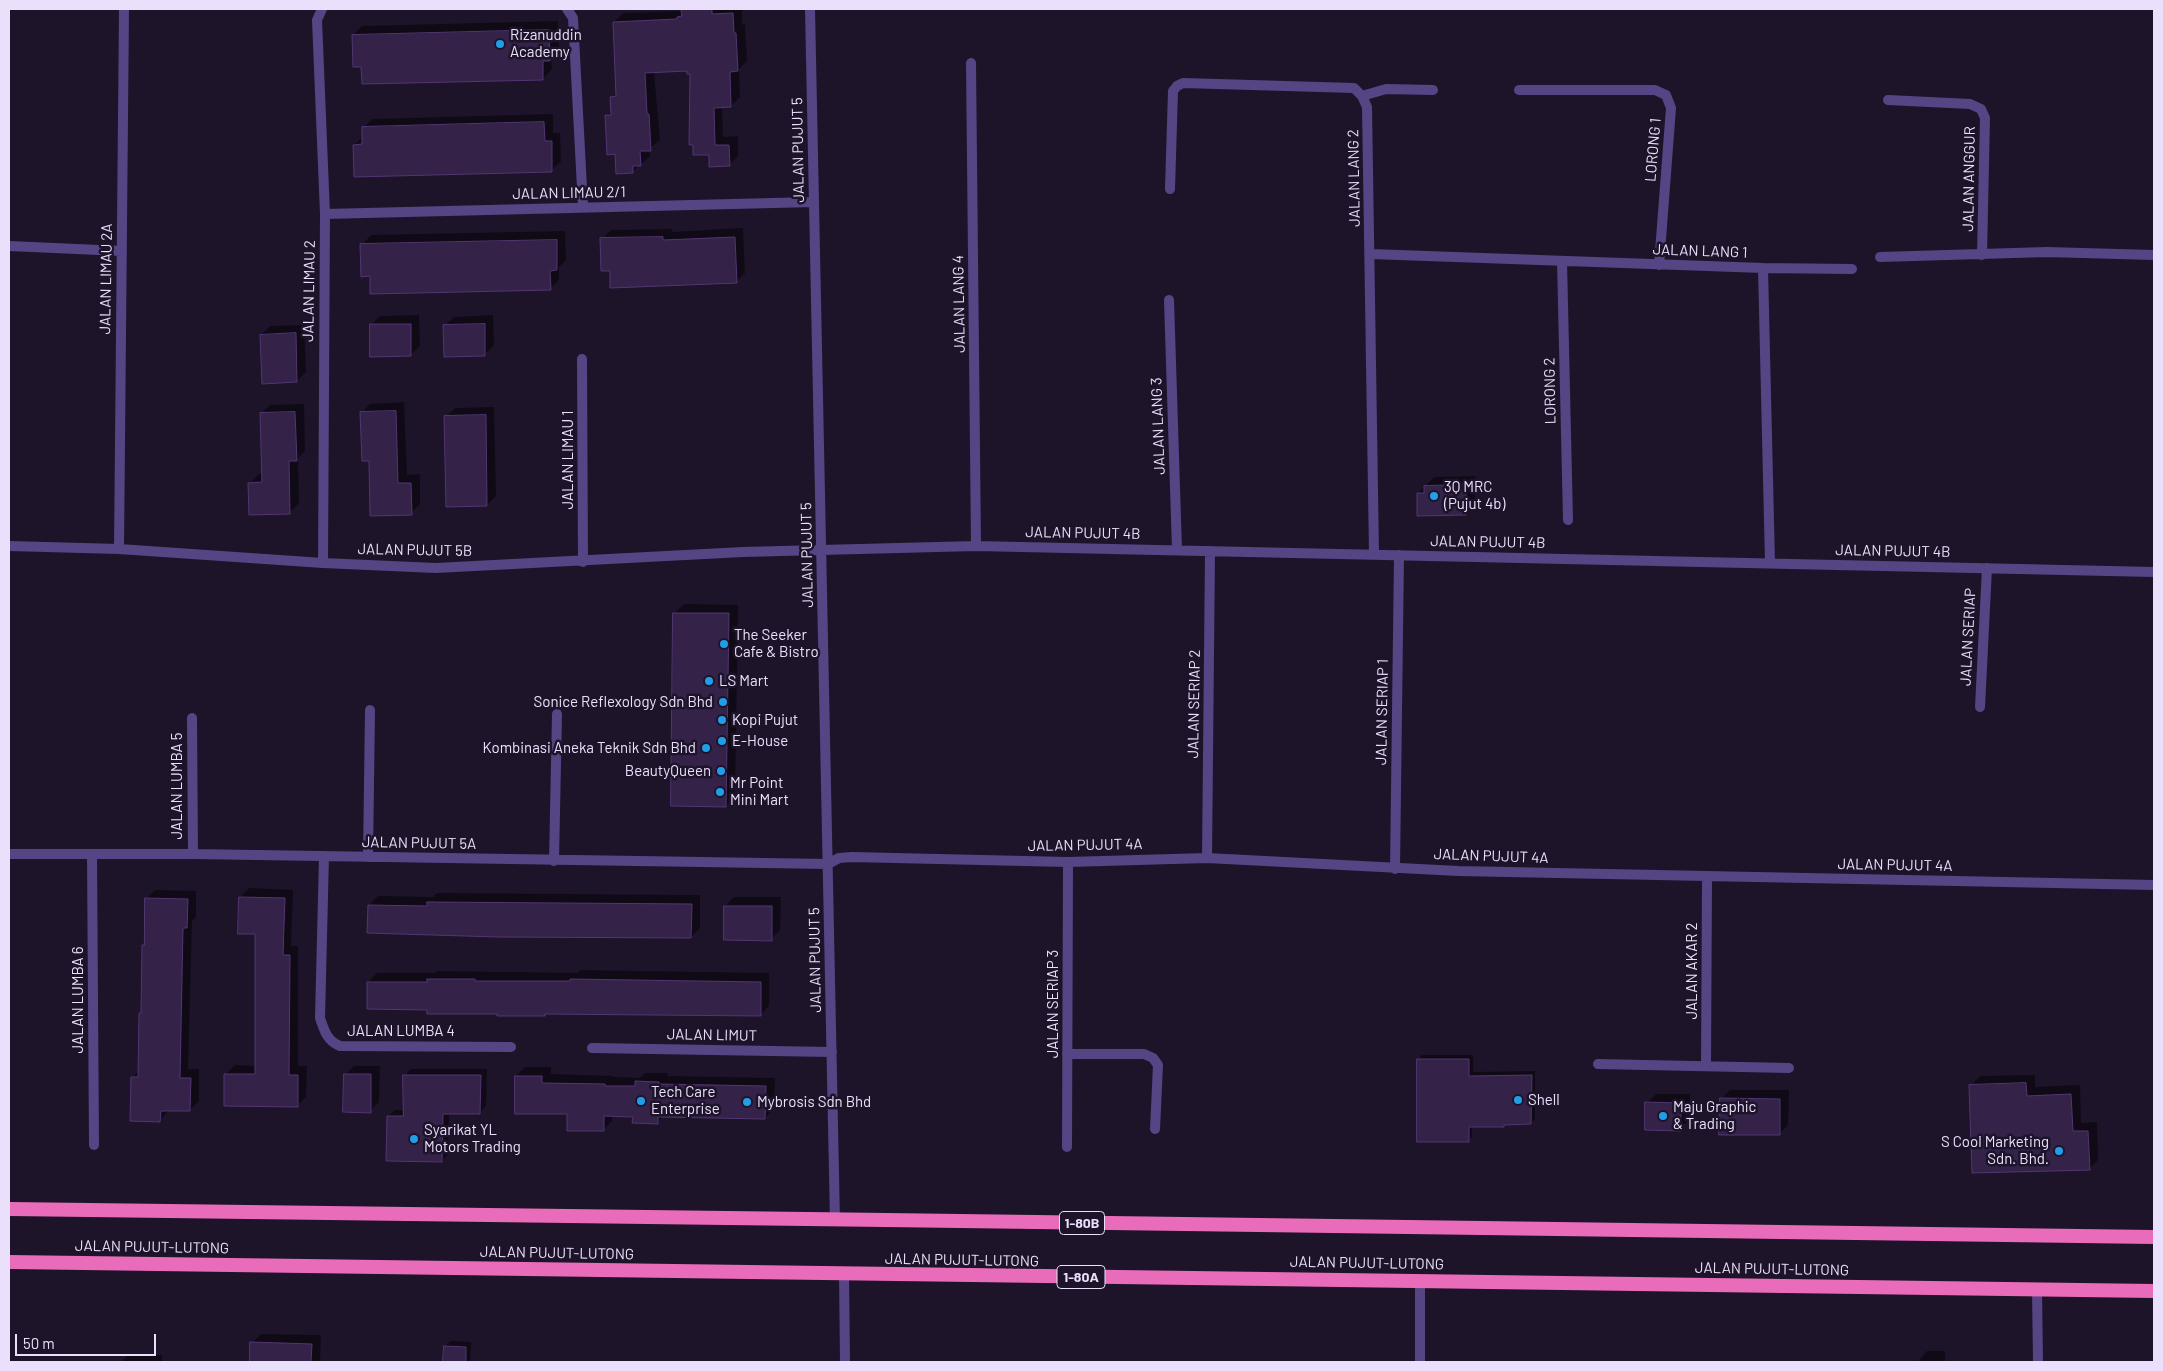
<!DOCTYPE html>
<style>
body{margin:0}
#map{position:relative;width:2163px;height:1371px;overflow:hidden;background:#1d142a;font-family:Barlow,sans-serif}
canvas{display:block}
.frame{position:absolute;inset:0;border:10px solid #ebe0fc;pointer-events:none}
.scale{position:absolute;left:15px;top:1334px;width:141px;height:22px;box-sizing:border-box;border:2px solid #ebe0fc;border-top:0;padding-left:6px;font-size:15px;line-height:18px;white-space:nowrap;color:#ebe0fc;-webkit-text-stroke:4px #1d142a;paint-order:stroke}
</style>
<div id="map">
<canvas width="2163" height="1371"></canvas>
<div class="frame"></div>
<div class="scale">50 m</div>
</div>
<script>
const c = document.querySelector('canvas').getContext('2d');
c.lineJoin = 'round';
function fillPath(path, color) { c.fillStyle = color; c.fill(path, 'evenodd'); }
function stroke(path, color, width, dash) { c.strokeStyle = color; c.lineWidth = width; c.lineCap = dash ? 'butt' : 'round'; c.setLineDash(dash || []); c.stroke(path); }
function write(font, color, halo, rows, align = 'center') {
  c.font = font + ' Barlow,sans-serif'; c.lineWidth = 5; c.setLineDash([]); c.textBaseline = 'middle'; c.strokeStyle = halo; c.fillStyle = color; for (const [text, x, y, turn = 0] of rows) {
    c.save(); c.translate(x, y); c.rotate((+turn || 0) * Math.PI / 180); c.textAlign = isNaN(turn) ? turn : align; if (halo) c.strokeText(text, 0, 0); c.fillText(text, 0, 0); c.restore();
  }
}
fillPath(new Path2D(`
 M684 9H742V25L745 24 747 61 739 69 740 97 731 106 722 107 723 137 738 136V156L729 165 710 154 691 72 688 70 654 72 660 140 649 149 650 156 632 172 616 153 606 116 612 110V97L617 92 614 22 623 13 682 11Z
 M558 21 559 50 551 58 552 69 543 79 362 66 353 35 362 26Z
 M553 114V133H560L561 161 552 170 354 145 363 137V128L372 119Z
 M743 228 745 273 736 282 611 270 602 239 611 230 672 229V232Z
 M565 231 566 260 559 267V280L550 289 371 275 362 245 371 235Z
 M419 315 420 346 410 355 371 325 380 316Z
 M493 315 494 345 485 354 444 326 454 317Z
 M304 325 306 372 297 381 261 335 270 326Z
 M404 402 407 475 420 474V504L411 513 370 460 361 413 370 404Z
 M304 404 305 451 298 458 299 503 290 512 250 483 259 474H263L261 414 270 405Z
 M494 407 496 496 487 505 446 417 455 408Z
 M1475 476V505L1466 514 1418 493 1434 477Z
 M684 604 738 605 735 797 726 806 675 613Z
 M249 888 293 890 291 946H298V1066H307L306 1097 297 1106 226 1074 235 1065 256 1066V933L240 897Z
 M155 890 196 891V917L192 921 188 1069H199V1101L190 1110H169L160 1120 133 1077 139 1070 140 1013 142 1011 143 946 145 944 146 899Z
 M437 893 700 895V928L691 937 369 905 378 896 433 897Z
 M734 897H781L780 930 771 939 725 906Z
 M580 970 769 973V1006L760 1015 547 1013 544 1015 498 1013 428 1009 368 982 377 973H434L437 971 578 973Z
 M1422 1055H1473V1072L1535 1071V1119L1531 1123 1472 1126V1137L1468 1141 1418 1060Z
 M354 1066H380L379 1102 370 1111 345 1075Z
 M525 1067H551V1074L613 1076V1077L640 1078 645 1073H668L667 1076 775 1078 774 1109 765 1118 664 1116 657 1122 634 1116 612 1115V1121L603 1130 568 1113 516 1076Z
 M411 1069H487L486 1106 480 1112H449L448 1155 441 1161 388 1116 395 1110H404L405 1075Z
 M2035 1075V1087L2080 1085 2081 1123 2097 1122 2098 1160 2089 1169 1971 1086 1980 1076Z
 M1730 1090H1789L1788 1125 1779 1134 1721 1099Z
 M1656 1094H1690L1689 1120 1680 1129 1647 1103Z
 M261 1334 321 1335 320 1362H193L195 1361 251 1362 252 1343Z
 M451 1341 471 1342 470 1362H445V1346Z
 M1927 1351H1945V1362H1918Z
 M129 1354 162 1355V1362H121Z
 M1981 1361 1999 1362H1980Z`), '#0007');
const building = new Path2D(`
 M712 9V14L733 13 734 33H736L738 71 730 72 731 107 714 108 715 145H729L730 166 709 167V155H693V145H689L690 74H687V71L645 73 647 114H649L651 151H640L641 166H633V173L616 174 615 154 607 155 605 115H611L610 97 616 96 613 22 677 19V17L682 16 681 10Z
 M549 30 550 61H543V80L362 84 361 67H353L352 35Z
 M544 122 545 141H552V172L354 177 353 145 362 144V127Z
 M663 237V240L735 237 737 283 610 288V271H601L600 238Z
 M557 240V270L550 271 551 290 370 294V276L361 277 360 244Z
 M370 324H411V356L370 357Z
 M485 324V356L444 357 443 325Z
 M296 333 297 382 262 384 260 335Z
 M396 411 398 483H411L412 515 370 516 369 461H362L360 412Z
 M295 412 297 461H289L290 514 249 515 248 483 262 482 260 413Z
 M486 415 487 506 446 507 444 416Z
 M1466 485V515L1417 516V493H1424V486Z
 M673 613H729L726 807 671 806Z
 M239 897 285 898 283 955H290L289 1075H298V1107L224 1106V1074H255V934H238Z
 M145 898 188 899 187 928H183L180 1078H191L190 1111H161L160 1122 130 1121 131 1077H138L139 1013H141L142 945H144Z
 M427 902 692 904 691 938 498 937 367 933 368 905 427 906Z
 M724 906H772V941L724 940Z
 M427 979H475V981H570V979L761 982V1016L545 1014V1016H497V1014H427V1010L367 1009V982H427Z
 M1417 1059H1469V1076L1532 1075 1531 1124 1504 1125V1127H1469V1142H1417Z
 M344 1074H371V1113L343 1112Z
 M403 1075H481L480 1114H443L442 1162 386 1161 387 1116H403Z
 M515 1076H542V1083L605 1084V1086H635V1081L659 1082V1084L766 1086 765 1119 658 1117V1124L632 1123 633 1117 604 1116V1131H567V1114H515Z
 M2026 1083 2027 1096 2071 1094 2073 1131H2088L2090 1170 1972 1173 1969 1085Z
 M1720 1098 1780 1099V1135H1719Z
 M1645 1102 1681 1103V1131L1645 1130Z
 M250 1342 312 1344 311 1362H250Z
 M444 1346 466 1347V1362H443Z`);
fillPath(building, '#342249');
stroke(building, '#523672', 1);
stroke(new Path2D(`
 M322 9 317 20 325 214 323 563
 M567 9 573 18 583 207
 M810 9 835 1221
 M971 63 976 546
 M1519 90H1655L1666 95 1671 108 1659 265
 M1362 96 1386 89 1433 90
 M1888 100 1970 104 1981 109 1985 118 1982 255
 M1170 189 1173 91 1177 86 1183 83 1354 88 1362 96 1367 107 1374 554
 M325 214 814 202
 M9 246 122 251
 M1371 254 1763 268 1770 563
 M1880 257 2047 252 2154 255
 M1562 261 1568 520
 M1763 268 1852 269
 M1169 300 1177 550
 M582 359 583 562
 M9 546 119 549 323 563 436 568 743 552 976 546 2154 572
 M119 549 124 9
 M1980 707 1987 568
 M192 718 193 854
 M9 854H193L828 864 839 858 852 857 1068 862 1207 858 1458 871 2154 885
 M92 854 94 1145
 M324 856 320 1018C324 1030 327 1041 340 1046L511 1047
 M368 857 370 710
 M1207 858 1210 551
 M554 861 557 714
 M1395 869 1399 555
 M592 1048 832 1052
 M1067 1054H1144L1153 1058 1158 1065 1155 1129
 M1598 1064 1789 1068
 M1706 1066 1707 877
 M1067 1147 1068 862
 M844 1274 845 1362
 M2037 1290 2038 1362
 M1420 1362V1280`), '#574484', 10);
stroke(new Path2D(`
 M9 1209C724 1219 1439 1225 2154 1237
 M9 1262C724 1272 1439 1282 2154 1291`), '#e96cba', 14);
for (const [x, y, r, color] of [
 [500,44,5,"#209fe8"],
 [1434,496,5,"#209fe8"],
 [724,644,5,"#209fe8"],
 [709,681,5,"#209fe8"],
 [723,702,5,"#209fe8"],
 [722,720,5,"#209fe8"],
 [722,741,5,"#209fe8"],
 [706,748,5,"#209fe8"],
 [721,771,5,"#209fe8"],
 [720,792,5,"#209fe8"],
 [1518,1100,5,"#209fe8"],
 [641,1101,5,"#209fe8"],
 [747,1102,5,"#209fe8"],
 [1663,1116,5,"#209fe8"],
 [414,1139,5,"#209fe8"],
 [2059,1151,5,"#209fe8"]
]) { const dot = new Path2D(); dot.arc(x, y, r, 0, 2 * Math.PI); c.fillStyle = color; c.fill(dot); stroke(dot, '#1d142a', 2); }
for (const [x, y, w] of [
 [1082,1223,45],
 [1081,1277,48]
]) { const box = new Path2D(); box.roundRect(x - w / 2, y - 11.5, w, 23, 4); c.fillStyle = '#1d142a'; c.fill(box); stroke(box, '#ebe0fc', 1); }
write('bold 14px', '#ebe0fc', null, [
 ["1-80B",1082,1223],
 ["1-80A",1081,1277]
]);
write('15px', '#ebe0fc', '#1d142a', [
 ["Rizanuddin",510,35],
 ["Academy",510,52],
 ["3Q MRC",1444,487],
 ["(Pujut 4b)",1444,504],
 ["The Seeker",734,635],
 ["Cafe & Bistro",734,652],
 ["LS Mart",719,681],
 ["Sonice Reflexology Sdn Bhd",713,702,"right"],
 ["Kopi Pujut",732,720],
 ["E-House",732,741],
 ["Kombinasi Aneka Teknik Sdn Bhd",696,748,"right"],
 ["BeautyQueen",711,771,"right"],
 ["Mr Point",730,783],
 ["Mini Mart",730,800],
 ["Tech Care",651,1092],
 ["Enterprise",651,1109],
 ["Shell",1528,1100],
 ["Mybrosis Sdn Bhd",757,1102],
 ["Maju Graphic",1673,1107],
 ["& Trading",1673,1124],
 ["Syarikat YL",424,1130],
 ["Motors Trading",424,1147],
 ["S Cool Marketing",2049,1142,"right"],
 ["Sdn. Bhd.",2049,1159,"right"]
], 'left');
write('15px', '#ebe0fc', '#1d142a', [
 ["JALAN PUJUT 5",798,150,-91],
 ["LORONG 1",1653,150,-85],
 ["JALAN LANG 2",1354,178,-91],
 ["JALAN ANGGUR",1969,179,-89],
 ["JALAN LIMAU 2/1",569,193,-1],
 ["JALAN LANG 1",1700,251,2],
 ["JALAN LIMAU 2A",106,279,-89],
 ["JALAN LIMAU 2",309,291,-89],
 ["JALAN LANG 4",959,304,-91],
 ["LORONG 2",1550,391,-91],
 ["JALAN LANG 3",1158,426,-92],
 ["JALAN LIMAU 1",568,460,-90],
 ["JALAN PUJUT 4B",1083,533,1],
 ["JALAN PUJUT 4B",1488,542,1],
 ["JALAN PUJUT 5B",415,550,1],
 ["JALAN PUJUT 4B",1893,551,1],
 ["JALAN PUJUT 5",807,555,-91],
 ["JALAN SERIAP",1968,637,-87],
 ["JALAN SERIAP 2",1194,704,-89],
 ["JALAN SERIAP 1",1382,712,-89],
 ["JALAN LUMBA 5",177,786,-90],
 ["JALAN PUJUT 5A",419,843,1],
 ["JALAN PUJUT 4A",1085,845,-1],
 ["JALAN PUJUT 4A",1491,856,2],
 ["JALAN PUJUT 4A",1895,865,1],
 ["JALAN PUJUT 5",815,960,-91],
 ["JALAN AKAR 2",1692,971,-90],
 ["JALAN LUMBA 6",78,1000,-90],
 ["JALAN SERIAP 3",1053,1004,-90],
 ["JALAN LUMBA 4",401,1031],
 ["JALAN LIMUT",712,1035,1],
 ["JALAN PUJUT-LUTONG",152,1247,1],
 ["JALAN PUJUT-LUTONG",557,1253,1],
 ["JALAN PUJUT-LUTONG",962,1260,1],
 ["JALAN PUJUT-LUTONG",1367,1263,1],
 ["JALAN PUJUT-LUTONG",1772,1269,1]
]);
</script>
